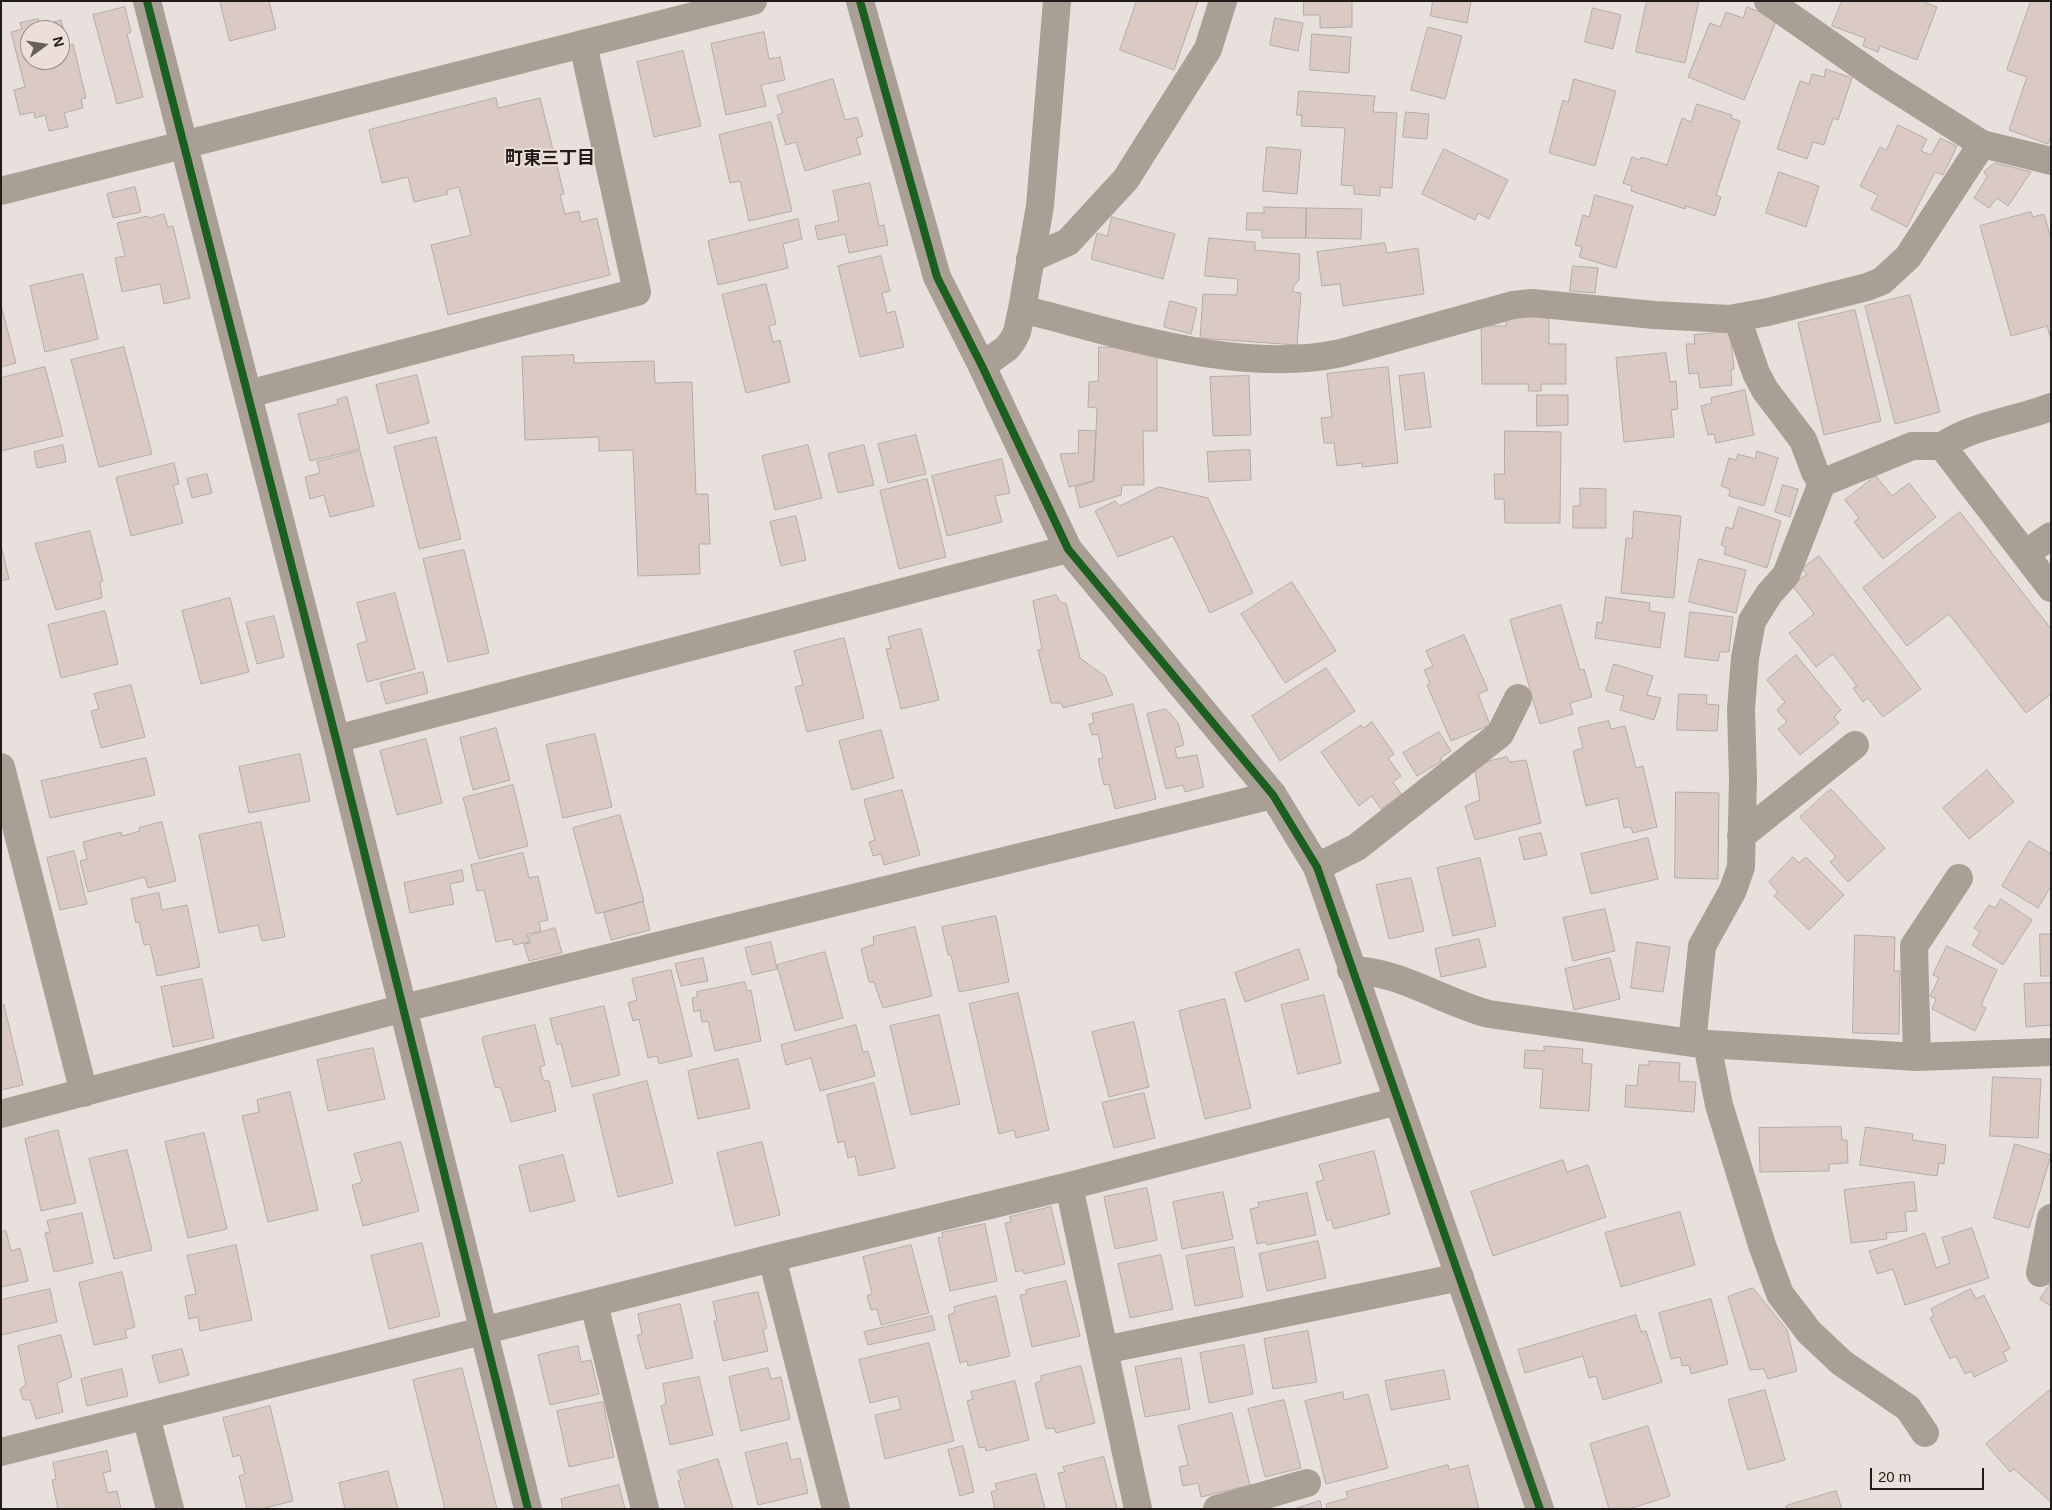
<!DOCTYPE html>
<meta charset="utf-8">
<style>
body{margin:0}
#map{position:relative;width:2052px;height:1510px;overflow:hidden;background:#e8e0dc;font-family:Helvetica,sans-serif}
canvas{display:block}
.frame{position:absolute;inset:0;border:2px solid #201b19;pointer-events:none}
.north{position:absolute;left:20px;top:20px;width:50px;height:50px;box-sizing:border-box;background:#ecded8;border:1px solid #9a908c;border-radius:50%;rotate:76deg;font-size:14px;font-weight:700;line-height:20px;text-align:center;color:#201b19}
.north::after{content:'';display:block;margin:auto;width:18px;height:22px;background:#66605d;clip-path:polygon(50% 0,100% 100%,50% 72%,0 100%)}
.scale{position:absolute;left:1870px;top:1468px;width:114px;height:22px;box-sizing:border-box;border:2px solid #201b19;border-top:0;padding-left:6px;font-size:15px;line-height:18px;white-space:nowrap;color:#201b19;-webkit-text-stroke:4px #ecded8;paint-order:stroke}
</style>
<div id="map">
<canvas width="2052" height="1510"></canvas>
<div class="frame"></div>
<div class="north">N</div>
<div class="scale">20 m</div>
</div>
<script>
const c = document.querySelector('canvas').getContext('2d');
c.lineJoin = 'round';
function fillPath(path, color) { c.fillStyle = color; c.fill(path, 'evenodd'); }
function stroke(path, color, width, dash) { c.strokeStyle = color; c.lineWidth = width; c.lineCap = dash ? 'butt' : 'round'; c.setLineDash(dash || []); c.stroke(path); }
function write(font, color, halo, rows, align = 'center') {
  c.font = font + ' Helvetica,"Noto Sans JP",sans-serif'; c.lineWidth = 4; c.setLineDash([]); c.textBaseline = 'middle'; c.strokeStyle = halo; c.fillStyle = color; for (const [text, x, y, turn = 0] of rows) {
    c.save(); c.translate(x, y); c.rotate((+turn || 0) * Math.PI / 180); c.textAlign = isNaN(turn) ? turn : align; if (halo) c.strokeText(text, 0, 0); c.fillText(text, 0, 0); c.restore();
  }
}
const building = new Path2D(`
 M220 1H269L276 29 230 41Z
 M1137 1H1198L1174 70 1120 50Z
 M1304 1H1352V27L1320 28V15H1304Z
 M1433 1H1471L1467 23 1431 16Z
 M1647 1H1699L1685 63 1636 52Z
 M1842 1H1921L1937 7 1917 60 1880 46 1878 52 1863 46 1865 38 1832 26Z
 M2031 1H2051V135L2048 144 2009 130 2027 77 2007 70Z
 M125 7 131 32 127 34 143 97 117 104 93 15Z
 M1747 7 1777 19 1744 100 1688 77 1710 23 1720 27 1726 12 1743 18Z
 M1593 8 1621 15 1613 49 1585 42Z
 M1275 18 1303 23 1298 51 1270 45Z
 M38 19 40 26 61 20 68 46 73 44 86 98 81 99 83 108 64 113 68 127 49 131 45 115 35 118 34 112 20 115 14 90 25 87 11 32 22 29 20 23ZM30 30H60V60H30Z
 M1428 27 1462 36 1445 99 1411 90Z
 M764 32 769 59 780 57 785 80 761 85 766 106 726 115 711 44Z
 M1312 34 1351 37 1349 73 1310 70Z
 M683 51 701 126 654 137 637 62Z
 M1826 69 1852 78 1838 120 1833 118 1824 145 1813 142 1807 159 1777 149 1800 81 1809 84 1812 74 1824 77Z
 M833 79 845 120 857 117 863 136 856 138 861 154 805 171 796 142 786 145 777 115 783 113 777 96Z
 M1574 79 1616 91 1595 166 1549 153 1563 100 1568 102Z
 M1299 91 1375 96 1373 112 1397 113 1392 188 1380 187V196L1354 194V186L1341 185 1345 128 1301 126 1302 115H1297Z
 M496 98 498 108 540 98 564 194 560 195 565 214 579 211 581 222 597 218 610 275 448 315 431 245 471 235 459 187 447 190 448 194 414 202 408 177 382 183 369 130Z
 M1697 104 1732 115 1731 118 1740 121 1716 195 1721 197 1715 216 1686 206 1685 209 1631 191 1632 186 1623 183 1632 157 1640 160 1641 157 1667 165 1682 118 1691 122Z
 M1406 112 1429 114 1427 139 1403 137Z
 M771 122 792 211 749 221 740 181 730 183 719 135Z
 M1898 125 1927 139 1921 151 1931 155 1940 138 1957 146 1943 175 1935 172 1907 227 1871 209 1878 195 1860 186 1880 147 1886 150Z
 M1267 147 1301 150 1297 194 1263 191Z
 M1444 149 1508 180 1489 219 1478 213 1475 220 1422 194Z
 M1995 163 2031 172 2008 206 1997 198 1989 208 1974 198 1987 177 1984 172Z
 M1779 172 1819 186 1806 227 1766 213Z
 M870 183 879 226 884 225 888 245 849 253 845 234 818 240 815 226 839 221 833 191Z
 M135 187 141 212 113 218 107 194Z
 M1595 195 1633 206 1616 268 1579 257 1582 247 1575 245 1583 215 1589 217Z
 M1264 207 1306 208V238H1262V230H1246L1247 213H1264Z
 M1307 208 1362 209 1361 239 1306 238Z
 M2031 212 2033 217 2044 214 2051 239V340L2047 326 2011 336 1980 226Z
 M164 214 168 227 173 226 190 298 164 304 160 284 122 292 115 258 125 256 117 223 148 216 149 218Z
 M1112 217 1175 234 1163 279 1091 259 1097 233 1107 236Z
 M798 219 802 239 783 244 788 268 718 285 708 241Z
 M1209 238 1255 242V250L1300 254 1299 280 1293 287V292L1301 293 1297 345 1200 338 1203 294 1237 295 1238 279 1205 276Z
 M1385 243 1387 253 1418 248 1424 294 1343 306 1340 284 1322 286 1317 252Z
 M881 256 890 291 882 293 887 313 895 311 904 347 860 357 838 266Z
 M1573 266 1598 268 1595 293 1570 291Z
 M83 274 98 339 45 352 30 286Z
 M766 284 776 324 769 326 773 342 780 340 790 382 746 393 722 295Z
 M1910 295 1940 412 1895 424 1865 306Z
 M1170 301 1197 308 1191 334 1164 327Z
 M1 305 16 363 1 367Z
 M1855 310 1881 421 1824 435 1798 323Z
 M1506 317H1549V344H1566V384H1541V391H1528L1529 384H1482L1481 326H1506Z
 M1730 332 1734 369 1731 370 1732 385 1700 388 1698 373 1689 374 1686 344H1695L1694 335Z
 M124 347 152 454 99 467 71 360Z
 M1099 347 1136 348 1157 354V431H1143L1144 485H1122L1121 495 1080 508 1075 487 1094 481 1097 408 1088 407 1089 382 1098 381Z
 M1666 353 1670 382 1676 381 1678 409 1671 410 1674 437 1624 442 1616 358Z
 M574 355V363L654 361 655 383 692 382 696 494H708L710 544H699L700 574 638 576 633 450 599 451V437L525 440 522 357Z
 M45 367 63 436 1 451V378Z
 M1388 367 1398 463 1362 467V463L1337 466 1334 443H1324L1321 418 1332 417 1327 374Z
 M1424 373 1431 427 1405 430 1399 376Z
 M417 375 429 423 388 434 376 385Z
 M1249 376 1251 435 1213 436 1210 377Z
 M1745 390 1754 435 1716 443 1714 434 1708 435 1701 406 1712 403 1711 398Z
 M1537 395H1568V425L1537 426Z
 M347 397 360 449 310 461 298 414 338 404 337 400Z
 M1079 430 1096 431 1093 481 1069 487 1060 454 1078 453Z
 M1505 431 1561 432 1560 523H1505L1504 499H1495L1494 474H1504Z
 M916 435 926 474 888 483 878 444Z
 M436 437 461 539 419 549 394 447Z
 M63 445 66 462 37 468 34 452Z
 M808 445 822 498 775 510 762 456Z
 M864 445 874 485 838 493 828 454Z
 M1250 450 1251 480 1209 482 1207 452Z
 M360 451 374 506 330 517 324 495 310 499 305 477 320 473 317 462Z
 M1757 451 1778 458 1764 506 1729 496 1730 489 1721 486 1729 458 1736 460 1738 454 1755 459Z
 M1002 459 1010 493 995 496 1002 522 947 536 932 476Z
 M174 463 179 484 173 485 183 523 131 536 116 478Z
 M207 474 212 493 192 498 187 479Z
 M1876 476 1892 496 1909 483 1936 517 1883 559 1854 522 1859 518 1845 500Z
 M927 479 946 557 899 569 880 491Z
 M1783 485 1798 489 1790 517 1775 512Z
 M1159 487 1208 498 1253 593 1210 613 1173 536 1118 557 1095 511 1115 501 1119 506Z
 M1580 488 1606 489V528H1573V506H1580Z
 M1739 507 1781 521 1767 568 1724 554 1726 547 1721 545 1726 527 1732 529Z
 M1634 511 1681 516 1674 598 1621 593 1626 538H1632Z
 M1960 512 2051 629V694L2026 713 1949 614 1907 646 1863 588Z
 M796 516 806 560 781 566 770 522Z
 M90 531 103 581 100 582 102 598 56 610 35 544Z
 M2 549 9 579 1 581V549Z
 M464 550 489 653 448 662 423 559Z
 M1819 556 1921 689 1883 717 1868 698 1863 702 1853 688 1857 686 1833 654 1816 667 1789 633 1814 614 1792 585 1807 574 1802 569Z
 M1699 559 1746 570 1736 613 1689 602Z
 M1292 582 1336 651 1285 683 1241 614Z
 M395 593 415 669 367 682 357 644 367 641 357 603Z
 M1056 595 1061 603H1066L1080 658 1105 676 1113 695 1063 708 1061 703H1051L1038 650 1042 649 1033 601Z
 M1606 597 1650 603 1649 611 1665 613 1660 648 1595 638 1597 622 1602 623Z
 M230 598 249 672 201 684 182 611Z
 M1561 605 1580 670 1584 669 1592 697 1570 703 1573 714 1540 724 1510 620Z
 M105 611 118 664 61 678 48 625Z
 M1690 612 1733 617 1729 652H1720L1718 661 1685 657Z
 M274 616 284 657 257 664 246 623Z
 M921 629 939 700 901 709 886 649 891 648 888 637Z
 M1464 635 1488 690 1478 694 1490 725 1451 741 1427 685 1430 683 1424 670 1433 666 1426 651Z
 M844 638 864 718 807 732 795 687 803 685 794 651Z
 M1796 655 1841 710 1834 717 1839 723 1800 755 1778 729 1787 722 1777 710 1785 702 1767 680Z
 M1614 664 1653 676 1647 695 1661 698 1654 720 1620 710 1624 696 1606 691Z
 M1326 668 1355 711 1280 761 1252 716Z
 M423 672 428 693 386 704 380 683Z
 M131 685 145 737 101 748 91 711 99 709 94 694Z
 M1679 694 1707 695 1706 704 1719 705 1717 731 1677 730Z
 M1133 704 1156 799 1115 809 1109 784 1104 785 1098 759 1103 758 1098 734 1092 735 1089 724 1094 723 1092 714Z
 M1166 709 1178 723 1184 745 1175 748 1177 758 1197 755 1204 787 1185 792 1183 785 1166 789 1147 714Z
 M1609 721 1611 729 1625 726 1636 768 1643 766 1657 827 1633 833 1631 827 1624 828 1618 798 1586 806 1573 751 1583 748 1578 728Z
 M1372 722 1394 754 1388 758 1401 776 1393 782 1402 795 1381 809 1372 796 1359 806 1321 752 1361 725 1363 728Z
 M496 728 510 780 473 790 460 738Z
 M881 730 894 778 852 790 839 741Z
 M1439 732 1451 751 1440 758 1442 761 1417 776 1403 753Z
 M595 734 612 807 563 818 546 745Z
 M426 739 442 803 397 815 380 751Z
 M300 754 310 801 249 813 239 767Z
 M1507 757 1510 762 1526 760 1541 823 1475 840 1465 806 1480 800 1474 765Z
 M146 758 155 795 50 818 41 781Z
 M1987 770 2014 802 1969 839 1943 808Z
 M513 785 528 846 479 859 463 798Z
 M1831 789 1885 848 1848 882 1830 862 1836 857 1800 817Z
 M902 790 920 855 884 865 881 854 873 856 869 842 875 840 864 800Z
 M1676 792 1719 793 1718 879 1675 878Z
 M620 815 644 901 596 914 573 828Z
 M162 822 176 881 148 888 145 877 88 892 80 861 87 859 83 842 121 832 122 836 140 831 139 828Z
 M261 822 285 937 262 941 258 925 219 933 199 835Z
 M1541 833 1547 855 1524 860 1519 838Z
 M1648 838 1658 879 1591 894 1581 854Z
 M2029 841 2051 854V886L2038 908 2002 886Z
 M74 851 87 904 60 910 47 858Z
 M523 853 529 878 538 876 548 920 539 922 541 931 527 934 529 942 514 945 512 939 496 942 484 890 477 891 471 865Z
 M1793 857 1799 863 1806 857 1844 895 1809 930 1774 896 1778 892 1769 882Z
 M1480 858 1496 926 1453 936 1437 868Z
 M462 870 464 881 450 884 454 904 410 913 404 883Z
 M1411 878 1424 931 1389 939 1376 885Z
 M159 893 162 910 187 905 200 967 157 976 150 944 144 945 139 922 136 923 131 899Z
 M2001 899 2032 920 2003 965 1972 945 1980 932 1974 928 1989 905 1995 908Z
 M643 902 650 930 611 940 604 913Z
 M1605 909 1615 951 1573 961 1563 918Z
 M996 916 1009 982 959 992 951 955H948L942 927Z
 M915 927 932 996 883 1008 874 982H869L861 949 874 944 873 937Z
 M555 928 562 953 529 961 524 944 531 943 529 936Z
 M2040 934H2051V976H2041Z
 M1855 935 1895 937 1894 971H1900L1899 1034 1853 1033Z
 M1479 939 1486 967 1441 977 1435 949Z
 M771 942 777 969 752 975 745 948Z
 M1637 942 1670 947 1663 992 1631 988Z
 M1947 946 1997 970 1981 1005 1986 1008 1975 1031 1932 1009 1936 999 1930 996 1939 978 1933 975Z
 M1299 949 1309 979 1245 1002 1235 973Z
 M825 952 843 1018 795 1031 777 965Z
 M703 958 708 981 681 986 675 964Z
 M1610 958 1620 999 1574 1010 1565 969Z
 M671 970 692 1056 659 1064 657 1056 648 1058 639 1019 633 1021 628 1003 637 1000 632 979Z
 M202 979 214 1038 173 1047 161 987Z
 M745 982 747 991 751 990 761 1041 715 1051 708 1021 702 1022 700 1010 694 1012 692 998 697 997V992Z
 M2051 983V1025L2026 1027 2024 984Z
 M1018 993 1049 1130 1016 1138 1014 1130 999 1134 969 1004Z
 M1324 995 1341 1063 1298 1074 1281 1005Z
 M1225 999 1251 1108 1205 1119 1179 1011Z
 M4 1005 23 1085 1 1090V1006Z
 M604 1006 620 1075 572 1087 561 1043 557 1045 550 1019Z
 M939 1015 960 1104 911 1115 890 1026Z
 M1134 1022 1149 1087 1109 1097 1092 1032Z
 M535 1025 545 1065 540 1067 543 1080 549 1081 556 1111 511 1122 501 1088 495 1087 482 1039 483 1037Z
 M856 1025 863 1052 868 1051 875 1076 820 1091 811 1058 786 1065 781 1045Z
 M1544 1046 1583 1049 1582 1063 1592 1064 1589 1111 1540 1108 1543 1069 1524 1068 1525 1050 1544 1051Z
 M373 1048 385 1099 328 1111 317 1060Z
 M738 1059 750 1108 698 1119 688 1071Z
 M1649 1061 1680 1063 1679 1081 1696 1082 1694 1112 1625 1107 1626 1085 1637 1086 1639 1065H1649Z
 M1993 1077 2041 1079 2038 1138 1990 1136Z
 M647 1081 673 1183 618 1197 593 1095Z
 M874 1083 895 1168 859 1176 855 1156 848 1158 844 1141 838 1143 827 1095Z
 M290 1092 318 1210 268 1222 242 1116 259 1112 257 1100Z
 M1144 1093 1155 1138 1114 1148 1102 1103Z
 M1841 1127 1842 1140H1847L1848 1163 1829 1164V1171L1760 1172 1759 1128Z
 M1866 1127 1913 1134 1912 1140 1946 1145 1944 1164 1939 1163 1937 1176 1860 1165Z
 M58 1130 76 1203 41 1211 25 1139Z
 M204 1133 227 1229 188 1238 165 1142Z
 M401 1142 419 1211 363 1226 352 1185 362 1182 354 1154Z
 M762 1142 780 1215 735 1226 717 1153Z
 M2015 1144 2051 1155 2029 1228 1994 1218Z
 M127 1150 152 1250 114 1259 89 1159Z
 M1374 1151 1390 1214 1334 1229 1331 1219 1327 1221 1316 1182 1324 1180 1319 1165Z
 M563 1155 575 1201 530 1212 519 1166Z
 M1563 1160 1567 1172 1588 1165 1606 1217 1493 1256 1471 1192Z
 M1914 1182 1917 1211 1905 1212 1907 1231 1886 1233 1887 1239 1851 1243 1844 1190Z
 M1147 1188 1157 1240 1115 1249 1104 1197Z
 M1223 1192 1233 1239 1182 1249 1173 1202Z
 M1307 1193 1316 1235 1267 1245 1266 1242 1257 1244 1250 1209 1259 1207 1258 1203Z
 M1051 1207 1065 1264 1024 1274 1023 1270 1016 1272 1005 1223 1011 1222 1010 1217Z
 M1680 1212 1695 1265 1621 1287 1605 1233Z
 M82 1213 93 1263 54 1272 45 1233 50 1232 47 1221Z
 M985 1224 997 1281 950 1291 938 1238 943 1237 942 1233Z
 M1972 1228 1989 1278 1905 1305 1893 1269 1877 1274 1869 1251 1925 1233 1936 1268 1950 1263 1942 1238Z
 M6 1231 11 1251 20 1248 28 1281 1 1287V1232Z
 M1318 1241 1326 1278 1267 1291 1259 1254Z
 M422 1243 440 1316 389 1329 371 1256Z
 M236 1245 252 1320 200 1331 198 1317 189 1319 185 1296 196 1294 187 1256Z
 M911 1245 929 1313 881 1325 877 1309 871 1310 867 1296 872 1294 863 1257Z
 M1234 1247 1243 1297 1195 1306 1186 1256Z
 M1161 1255 1173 1309 1130 1318 1118 1264Z
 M122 1272 135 1327 125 1330 127 1338 94 1345 79 1283Z
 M1066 1281 1080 1336 1032 1347 1020 1295 1026 1294V1290Z
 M2051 1283V1306L2040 1299Z
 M1753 1288 1787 1330 1797 1371 1768 1379 1764 1369 1750 1370 1728 1297Z
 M50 1289 57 1322 1 1335V1300Z
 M1971 1289 1976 1299 1984 1295 2010 1349 2003 1352 2007 1361 1974 1377 1971 1371 1965 1374 1956 1356 1950 1359 1930 1318 1934 1316 1931 1309Z
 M758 1292 767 1328 763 1330 768 1351 723 1361 714 1321H717L713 1302Z
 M996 1296 1010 1356 968 1366 967 1361 960 1363 948 1315 955 1313 954 1307Z
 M1711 1299 1728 1364 1691 1374 1689 1365 1682 1366 1680 1357 1671 1359 1659 1313Z
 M680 1304 693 1358 646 1369 637 1335 642 1334 638 1314Z
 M1636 1315 1641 1332 1646 1331 1662 1382 1603 1400 1596 1376 1589 1378 1583 1356 1525 1373 1518 1350Z
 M932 1316 935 1330 868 1345 864 1332Z
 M1308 1331 1317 1382 1273 1389 1264 1339Z
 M61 1335 72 1377 57 1383 63 1412 36 1419 30 1400H23L20 1389 26 1385 18 1346Z
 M929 1343 954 1441 885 1459 875 1415 901 1409 898 1396 870 1403 859 1360Z
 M1244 1345 1253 1394 1209 1403 1200 1353Z
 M578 1346 581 1362 591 1360 599 1394 550 1405 538 1355Z
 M182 1349 189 1375 159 1383 152 1356Z
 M1181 1358 1190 1409 1145 1417 1135 1367Z
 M1081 1366 1095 1423 1056 1433 1054 1428 1046 1429 1035 1383 1041 1381V1376Z
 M462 1368 497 1509H445L413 1380Z
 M768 1368 771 1379 781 1377 790 1419 741 1431 729 1377Z
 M122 1369 128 1396 87 1406 81 1379Z
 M1444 1370 1450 1399 1391 1410 1385 1381Z
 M699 1377 713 1435 670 1445 661 1406 666 1404 663 1384Z
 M1015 1381 1029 1440 986 1451 985 1447 979 1448 967 1401 973 1399 971 1392Z
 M2051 1389V1502L2014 1469 2010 1472 1986 1444Z
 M1765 1390 1785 1460 1748 1470 1728 1400Z
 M1343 1392 1344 1400 1368 1394 1388 1468 1326 1484 1305 1401Z
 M1284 1400 1301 1468 1265 1477 1248 1409Z
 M603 1402 614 1457 569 1467 557 1411Z
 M270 1406 293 1501 261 1509H247L239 1476 245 1474 240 1455 233 1457 223 1418Z
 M1232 1413 1250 1485 1201 1497 1198 1483 1183 1486 1179 1467 1188 1465 1178 1426Z
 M1648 1426 1670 1496 1629 1509H1609L1590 1444Z
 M787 1443 791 1460 800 1458 808 1493 758 1505 745 1453Z
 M963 1446 974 1492 960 1496 948 1450Z
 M107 1451 111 1471 103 1473 108 1493 117 1491 121 1509H58L52 1480 56 1479 53 1463Z
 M1104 1457 1117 1509H1067L1058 1473 1065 1472 1063 1467Z
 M718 1459 733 1509H686L678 1481 681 1480 678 1471Z
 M1448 1465 1449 1470 1468 1465 1479 1509H1327L1326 1504 1348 1498 1346 1492Z
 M388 1471 398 1509H345L339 1483Z
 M1036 1474 1045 1509H995L991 1492 997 1490 995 1484Z
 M619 1485 625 1509H563L561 1499Z
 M1836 1491 1842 1509H1787L1786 1506Z
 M1320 1501 1322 1509H1294Z`);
fillPath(building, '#dbcac3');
stroke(building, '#b2aca9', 1);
stroke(new Path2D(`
 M1768 1 1881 80 1982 144 2051 161
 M1030 259 1068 242 1126 179 1208 49 1223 1
 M1022 309C1121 334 1238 375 1341 353L1513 305 1532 303 1654 315 1729 319 1768 312 1867 287 1882 281 1908 257 1982 144
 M1737 318 1756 373 1765 390 1803 440 1815 472 1822 483
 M982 366 1007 348 1013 340 1017 332 1022 309 1040 206 1057 1
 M248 394 637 292 583 44
 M2051 407C2015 421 1975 424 1942 446L2051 588
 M2025 554 2051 536
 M336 739 1068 549
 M1 767 84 1093
 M1741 836 1855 745
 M1317 867 1357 847 1500 734 1518 698
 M1351 970C1400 971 1443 1002 1489 1014L1692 1043 1917 1057 2051 1052
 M1692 1043 1702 946 1733 890 1741 867 1743 779 1741 709 1745 658 1752 621 1769 594 1786 575 1822 483 1912 446H1942
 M1707 1044 1719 1105 1762 1245 1780 1294 1809 1332 1842 1363 1908 1408 1925 1433
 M1917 1057 1914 946 1959 878
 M1 1114 404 1008 1273 795
 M1069 1186 1138 1509
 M772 1258 836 1509
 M2040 1273 2051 1218
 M594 1304 645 1509
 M1104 1350 1460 1277
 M146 1416 170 1509
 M1 1452 772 1258 1069 1186 1398 1101
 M1217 1509 1307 1483`), '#aa9f95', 28);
stroke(new Path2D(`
 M147 1 336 739 528 1509
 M860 1 937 277 982 366 1068 549 1273 795 1317 867 1540 1509
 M1 191 753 1`), '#aa9f95', 28);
stroke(new Path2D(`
 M147 1 336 739 528 1509
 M860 1 937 277 982 366 1068 549 1273 795 1317 867 1540 1509`), '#1b5e20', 8);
write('bold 18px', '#201b19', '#ecded8', [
 ["町東三丁目",550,159]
]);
</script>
